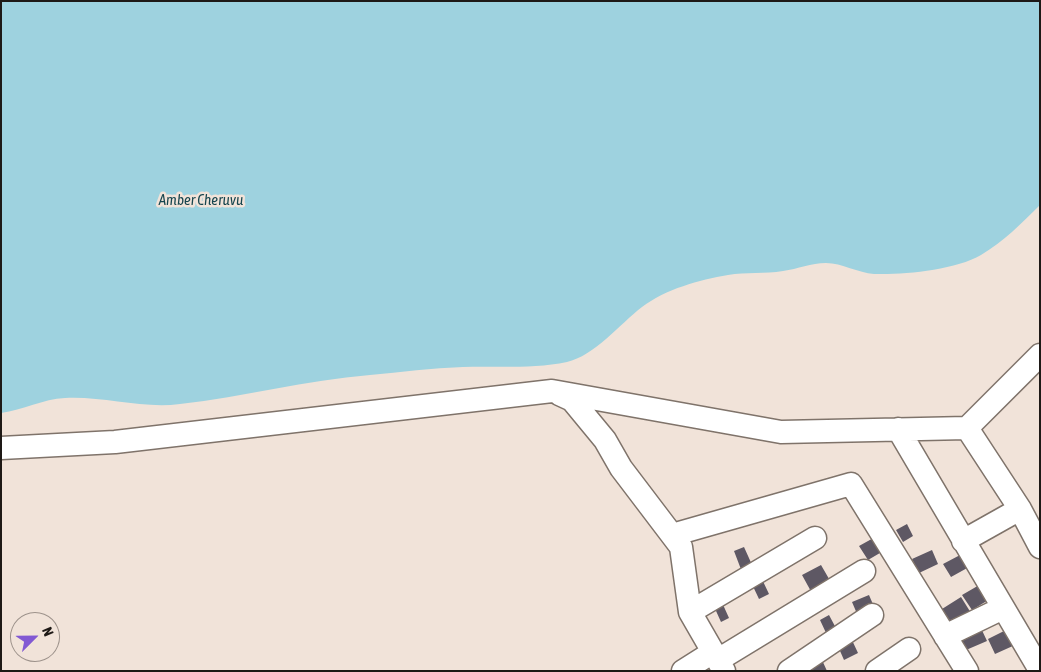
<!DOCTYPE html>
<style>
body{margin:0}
#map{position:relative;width:1041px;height:672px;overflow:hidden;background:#f1e3d9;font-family:"Asap Condensed",sans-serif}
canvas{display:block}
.frame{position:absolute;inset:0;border:2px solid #1e1916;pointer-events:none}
.north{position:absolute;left:10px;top:612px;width:50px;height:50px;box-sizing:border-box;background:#f1e3d9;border:1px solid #9d928b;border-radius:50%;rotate:67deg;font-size:14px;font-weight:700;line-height:20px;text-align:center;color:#1e1916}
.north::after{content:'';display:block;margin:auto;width:18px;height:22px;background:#8259d3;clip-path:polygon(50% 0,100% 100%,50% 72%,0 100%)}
</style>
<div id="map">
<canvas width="1041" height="672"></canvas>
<div class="frame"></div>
<div class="north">N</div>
</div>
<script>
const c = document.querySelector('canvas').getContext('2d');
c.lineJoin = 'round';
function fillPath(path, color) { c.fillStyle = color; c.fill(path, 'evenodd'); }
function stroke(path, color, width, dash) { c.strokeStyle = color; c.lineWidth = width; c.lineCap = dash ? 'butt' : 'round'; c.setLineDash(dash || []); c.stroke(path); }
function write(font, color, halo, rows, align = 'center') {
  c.font = font + ' "Asap Condensed",sans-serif'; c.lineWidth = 5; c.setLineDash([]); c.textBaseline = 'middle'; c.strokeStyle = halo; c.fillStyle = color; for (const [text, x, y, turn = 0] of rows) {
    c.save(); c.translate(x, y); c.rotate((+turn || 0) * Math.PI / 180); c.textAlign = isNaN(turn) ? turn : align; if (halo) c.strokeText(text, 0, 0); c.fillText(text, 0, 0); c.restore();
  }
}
fillPath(new Path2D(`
 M1 1H1040V205C1022 223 1003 242 981 255 955 270 904 275 874 274 858 273 842 263 826 263 811 263 798 269 783 271 765 274 746 272 728 275 699 280 666 289 642 307 620 324 594 356 567 362 534 369 497 366 463 367 432 368 401 372 370 375 306 380 244 397 180 404 142 409 104 396 65 398 43 399 23 410 1 413Z`), '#9ed2df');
fillPath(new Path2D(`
 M907 524 913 536 903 542 896 530Z
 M877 536 885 550 868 560 859 546Z
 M744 547 753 567 742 572 734 551Z
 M932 550 938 564 919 573 912 559Z
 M962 554 969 567 951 577 943 564Z
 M821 565 832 584 813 595 802 575Z
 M760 575 769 594 759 599 750 580Z
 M981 584 990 599 972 610 962 595Z
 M869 595 875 609 858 616 852 602Z
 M961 597 971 613 952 624 942 609Z
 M720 598 729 618 721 622 712 602Z
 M829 615 837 630 827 635 820 620Z
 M980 626 987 641 966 650 959 635Z
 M1008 629 1015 645 995 654 988 639Z
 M851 638 858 653 844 660 837 644Z
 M822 660 827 671H812L810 666Z`), '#5e5864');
const minor = new Path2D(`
 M559 394 572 400 605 440 621 468 681 547 690 612 724 671
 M898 429 1040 670
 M1 448 115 442 552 391 781 432 967 428 1040 355
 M1020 509 1040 547
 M672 535 851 484 967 671
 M963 541 1020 509 967 428
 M690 612 815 538
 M945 636 1003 608
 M718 660 864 571
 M683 671 713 652
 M789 671 872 615
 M877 671 909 649`);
stroke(minor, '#7f736a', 25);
stroke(minor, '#fff', 22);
write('italic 15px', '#16454e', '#f1e3d9', [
 ["Amber Cheruvu",201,200]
]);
</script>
